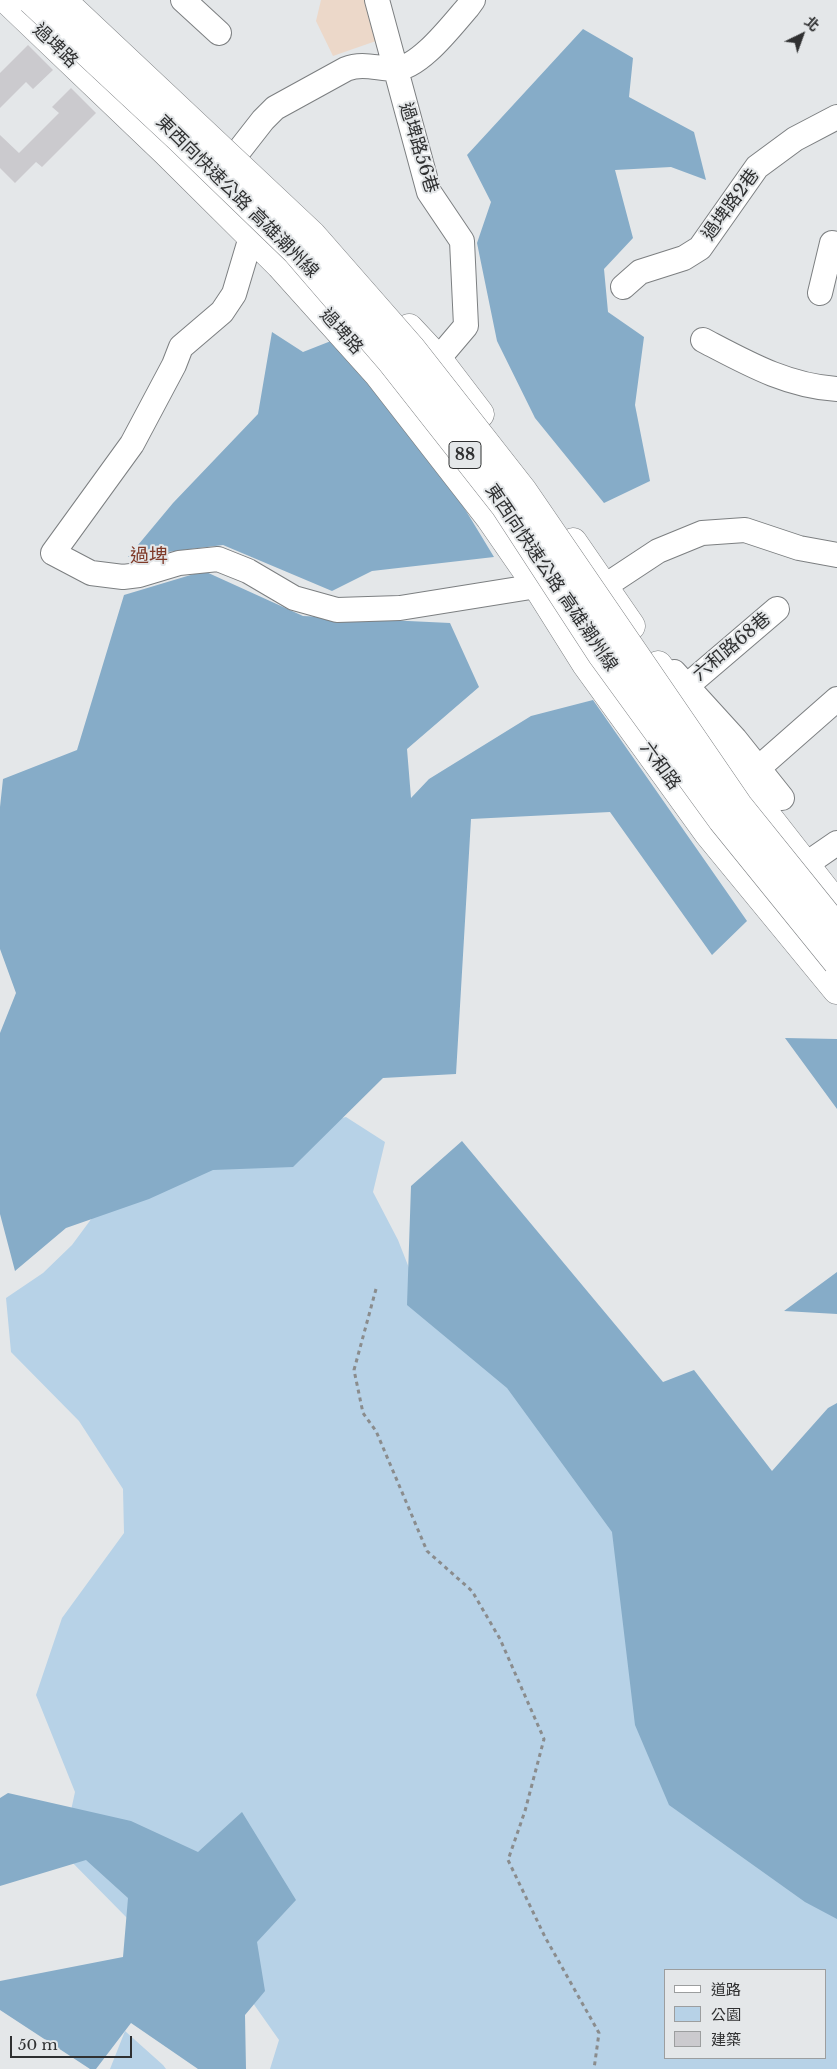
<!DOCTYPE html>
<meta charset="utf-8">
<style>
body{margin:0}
#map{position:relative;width:837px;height:2069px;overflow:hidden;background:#e4e7e9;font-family:"Libre Baskerville","Noto Sans TC",serif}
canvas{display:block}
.legend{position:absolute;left:664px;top:1969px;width:162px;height:90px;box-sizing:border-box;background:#e4e7e9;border:1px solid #9c9e9f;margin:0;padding:6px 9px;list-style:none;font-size:15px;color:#2f3031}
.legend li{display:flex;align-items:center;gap:10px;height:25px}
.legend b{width:25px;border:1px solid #9c9e9f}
.north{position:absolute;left:777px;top:10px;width:50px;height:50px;-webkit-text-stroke:4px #e4e7e9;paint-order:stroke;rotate:42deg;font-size:14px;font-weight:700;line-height:20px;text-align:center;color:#2f3031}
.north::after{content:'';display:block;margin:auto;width:18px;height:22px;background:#2f3031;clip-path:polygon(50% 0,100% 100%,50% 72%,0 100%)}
.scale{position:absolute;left:10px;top:2036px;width:122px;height:22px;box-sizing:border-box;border:2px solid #2f3031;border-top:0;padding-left:6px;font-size:15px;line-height:18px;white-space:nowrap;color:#2f3031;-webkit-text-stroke:4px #e4e7e9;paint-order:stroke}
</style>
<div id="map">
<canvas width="837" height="2069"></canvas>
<ul class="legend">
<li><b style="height:6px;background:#fff"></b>道路</li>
<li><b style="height:14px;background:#b7d2e7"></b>公園</li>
<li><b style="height:14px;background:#cbcace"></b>建築</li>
</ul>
<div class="north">北</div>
<div class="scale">50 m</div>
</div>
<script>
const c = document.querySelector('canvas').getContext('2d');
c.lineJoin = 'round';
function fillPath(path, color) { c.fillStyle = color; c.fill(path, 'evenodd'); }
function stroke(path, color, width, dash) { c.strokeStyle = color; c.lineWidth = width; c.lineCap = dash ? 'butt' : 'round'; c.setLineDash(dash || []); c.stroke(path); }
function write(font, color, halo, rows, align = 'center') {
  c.font = font + ' "Libre Baskerville","Noto Sans TC",serif'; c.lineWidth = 4; c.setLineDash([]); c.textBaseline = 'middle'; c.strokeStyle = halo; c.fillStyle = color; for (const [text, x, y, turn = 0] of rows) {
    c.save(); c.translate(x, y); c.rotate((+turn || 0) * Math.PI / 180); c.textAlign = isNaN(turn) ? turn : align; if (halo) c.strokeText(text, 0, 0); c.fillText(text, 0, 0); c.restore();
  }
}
fillPath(new Path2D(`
 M321 0H366L376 41 333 56 316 21Z`), '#ecd8c9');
fillPath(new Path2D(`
 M346 1117 385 1142 373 1192 398 1240 420 1296 496 1340 837 1872V2069H270L279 2040 224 1962 128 1919 62 1852 75 1792 36 1695 62 1618 124 1533 123 1489 79 1421 11 1352 6 1298 43 1273 72 1245 120 1180 273 1134ZM666 1970H826V2058H666Z
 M125 2031 163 2065 166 2069H110Z`), '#b7d2e7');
fillPath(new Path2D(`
 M583 29 633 58 629 97 694 132 706 180 671 167 615 170 633 238 604 269 608 312 644 337 635 405 650 481 604 503 535 418 497 341 477 243 491 202 467 155Z
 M272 332 303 352 336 339 440 468 494 557 372 571 332 591 223 545 128 557 173 503 258 414Z
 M204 571 303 616 450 623 479 687 407 749 411 798 429 779 531 716 593 700 747 921 712 955 610 812 471 819 456 1074 383 1078 293 1167 213 1170 149 1199 66 1228 15 1271 0 1214V1033L16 993 0 949V807L3 779 77 750 124 595Z
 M785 1038 837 1039V1109Z
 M462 1141 663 1382 694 1370 772 1471 828 1408 837 1403V1919L805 1902 669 1805 635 1725 612 1532 507 1388 407 1305 411 1186Z
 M837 1272V1314L784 1311Z
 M8 1793 131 1821 198 1852 242 1812 296 1900 257 1942 265 1991 245 2015 246 2069H198L131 2023 96 2069H90L0 2010V1981L123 1957 128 1898 86 1860 0 1886V1798Z`), '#86acc8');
fillPath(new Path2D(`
 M28 45 53 70 33 89 26 82 0 108V73Z
 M71 88 96 113 42 167 36 162 15 183 0 168V135L19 153 59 113 52 107Z`), '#cbcace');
const minor = new Path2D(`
 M183 0 219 33
 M377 0 429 192 462 241 466 326 438 359
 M238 152 263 120 275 108 346 69C363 62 378 69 395 69 420 68 452 25 468 7L473 0
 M251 237 234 294 222 312 181 347 174 365 132 444 53 553 91 573 123 577 139 575 179 563 218 559 248 571 294 598 337 610 400 608 537 586H553
 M623 287 640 272 684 258 700 248 757 167 795 139 837 117
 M820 293 832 243 837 244
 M703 340C747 363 787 386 837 389
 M586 586H605L658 551 702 533 745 530 799 548 837 555
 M674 672 735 739 782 798
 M688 685 777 609
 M746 779 837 699
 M805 865 837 843`);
const major = new Path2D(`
 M7 0 166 152 280 265 378 374 490 518 537 586 586 664 708 833 837 990
 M409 328 438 359 480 414
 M573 542 631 626
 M658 665 750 794 837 905`);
stroke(minor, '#7c7f81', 26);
stroke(major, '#7c7f81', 29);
stroke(new Path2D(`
 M376 1289 354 1370 363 1413 376 1431 427 1551 472 1591 500 1639 544 1739 525 1811 508 1860 545 1937 599 2033 594 2069`), '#8a8c8d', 3, [4, 4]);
stroke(minor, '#fff', 24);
stroke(major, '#fff', 28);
const highwayBridge = new Path2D(`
 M31 0 179 138 296 251 391 361 505 506 602 655 722 820 837 962
 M62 0 312 235 411 348 523 491 738 805 837 928`);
stroke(highwayBridge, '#7c7f81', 29, []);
stroke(highwayBridge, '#fff', 28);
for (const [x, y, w] of [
 [465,455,32]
]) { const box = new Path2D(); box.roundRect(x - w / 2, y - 13.5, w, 27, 4); c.fillStyle = '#e4e7e9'; c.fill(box); stroke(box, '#2f3031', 1); }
write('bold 16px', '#2f3031', null, [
 ["88",465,455]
]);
write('18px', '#2f3031', '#e4e7e9', [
 ["過埤路",55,46,44],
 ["過埤路56巷",418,148,73],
 ["東西向快速公路 高雄潮州線",237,197,45],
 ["過埤路2巷",731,205,-54],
 ["過埤路",341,332,48],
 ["東西向快速公路 高雄潮州線",551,578,56],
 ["六和路68巷",732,647,-40],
 ["六和路",660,766,54]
]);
write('19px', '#7f3a29', '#e4e7e9', [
 ["過埤",149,557]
]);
</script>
